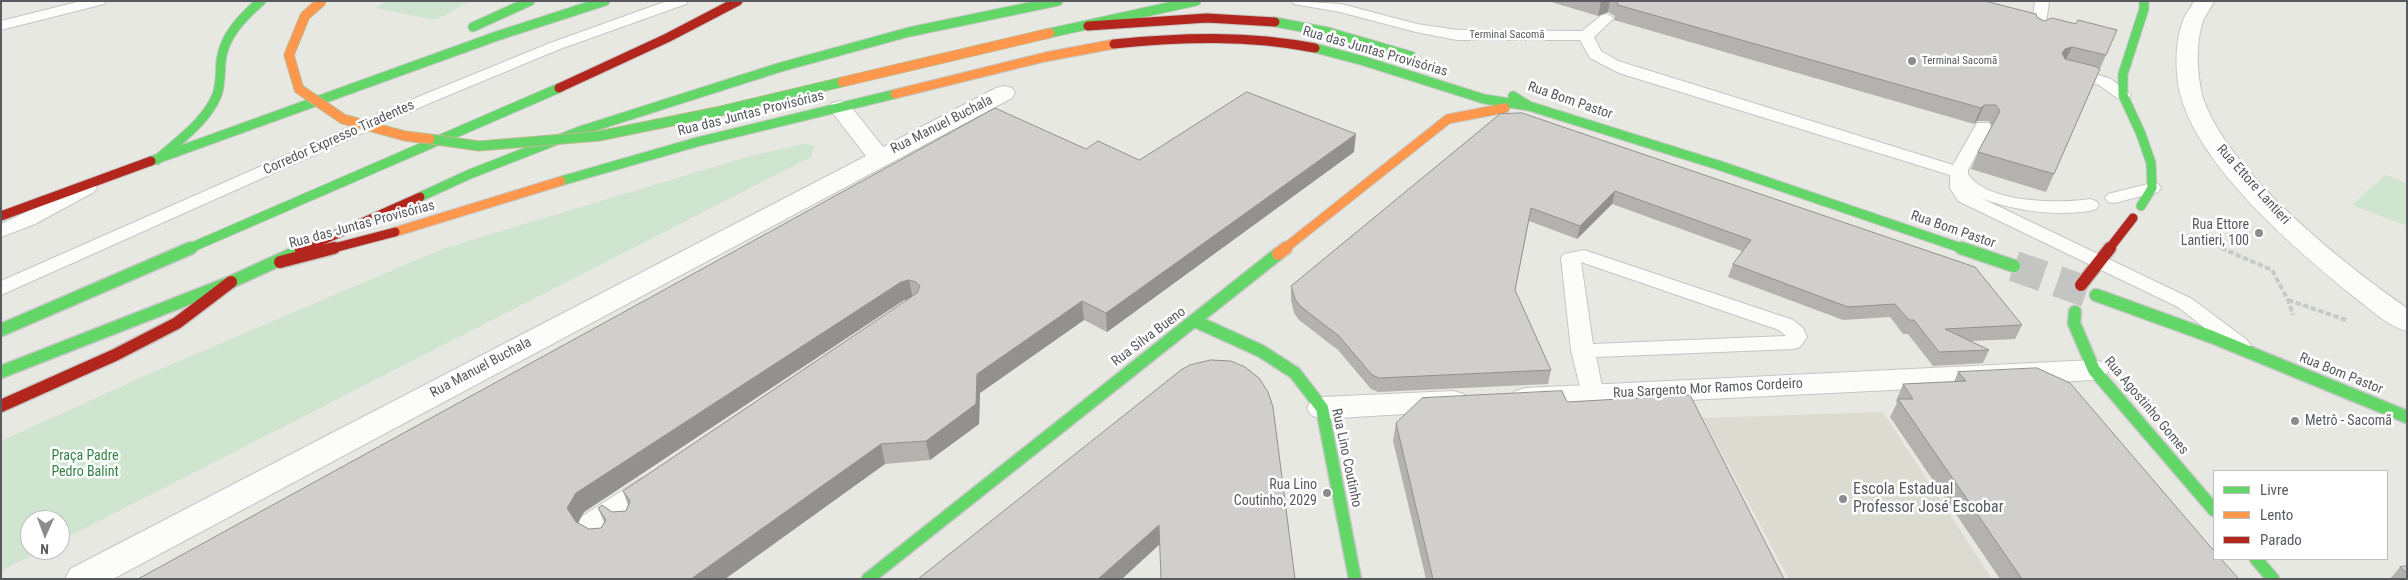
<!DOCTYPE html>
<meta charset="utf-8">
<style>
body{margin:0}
#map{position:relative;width:2408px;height:580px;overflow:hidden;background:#e8e8e2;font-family:"Roboto Condensed",sans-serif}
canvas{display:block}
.frame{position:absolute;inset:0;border:2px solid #585a60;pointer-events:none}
.legend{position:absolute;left:2213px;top:470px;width:175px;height:90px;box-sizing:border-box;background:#fff;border:1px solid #bcbdbf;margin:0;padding:6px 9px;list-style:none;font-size:15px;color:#585a60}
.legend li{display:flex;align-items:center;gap:10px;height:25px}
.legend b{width:25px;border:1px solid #bcbdbf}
.north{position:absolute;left:20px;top:510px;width:50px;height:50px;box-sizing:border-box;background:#fff;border:1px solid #bcbdbf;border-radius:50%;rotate:182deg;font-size:14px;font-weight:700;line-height:20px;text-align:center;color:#585a60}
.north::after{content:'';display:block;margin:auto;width:18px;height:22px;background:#8a8c8e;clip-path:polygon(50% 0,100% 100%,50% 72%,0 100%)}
</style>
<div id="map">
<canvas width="2408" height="580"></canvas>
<div class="frame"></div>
<ul class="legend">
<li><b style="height:6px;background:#63d668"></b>Livre</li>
<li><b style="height:6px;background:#ff974d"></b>Lento</li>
<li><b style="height:6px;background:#b3261e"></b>Parado</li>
</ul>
<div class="north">N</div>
</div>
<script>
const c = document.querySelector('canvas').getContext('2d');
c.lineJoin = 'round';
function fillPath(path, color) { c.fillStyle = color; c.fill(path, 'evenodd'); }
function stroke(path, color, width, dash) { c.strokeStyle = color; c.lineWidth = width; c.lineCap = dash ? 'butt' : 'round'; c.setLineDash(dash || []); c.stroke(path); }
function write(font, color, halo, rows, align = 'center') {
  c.font = font + ' "Roboto Condensed",sans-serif'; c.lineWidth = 5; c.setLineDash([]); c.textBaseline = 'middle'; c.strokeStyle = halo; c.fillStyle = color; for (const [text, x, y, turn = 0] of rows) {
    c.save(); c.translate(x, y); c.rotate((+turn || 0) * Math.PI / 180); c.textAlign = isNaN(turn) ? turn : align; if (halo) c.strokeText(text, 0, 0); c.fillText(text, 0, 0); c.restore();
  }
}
fillPath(new Path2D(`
 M1883 412 1992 579H1789L1703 418Z`), '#dcdbd1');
fillPath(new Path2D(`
 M388 1H470L436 20 375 8Z
 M803 144 815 146 811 157 60 541V520H30V550H42L1 571V441L149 374 442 249 750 156Z
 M2385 175 2407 183V226L2352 205Z`), '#cfe5d0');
stroke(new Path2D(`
 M2014 266 2096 295`), '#c4c4c2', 31, [31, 15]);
const lane = new Path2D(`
 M81 1H106L104 4 1 30V21Z
 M667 1H688L686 4 560 49 430 103 1 295V281L418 97 550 43Z
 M1292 1 1341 4 1417 24 1457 30 1582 31 1602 15 1607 14 1614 18 1594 37 1601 51 1618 61 1953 165 1977 123H1989L1991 127 1968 170V174C1986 203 2059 204 2090 199L2096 201 2099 205 2096 209 2090 211C2052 216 2016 211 1981 198L2192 299 2247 340 2251 345 2247 350 2240 352 2233 350 2178 307 1958 201 1950 188V175L1619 73 1590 58 1580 40H1457L1416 32 1340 12 1294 4Z
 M2035 1H2049L2045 31 2038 35 2031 31Z
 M2071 66 2111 79 2131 95 2129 98H2117L2099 85 2065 74 2063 71 2065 68Z
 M88 183 94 184 97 188 94 192 35 224 1 237V224Z
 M2152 183 2158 184 2161 188 2158 192 2114 203 2108 202 2105 198 2108 194Z
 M1584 250 1793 320 1803 328 1807 337 1800 347 1793 349 1596 357 1604 395 1601 400 1593 402 1585 400 1582 395 1571 350 1561 258 1564 254ZM1581 262 1779 330 1786 336 1593 344Z
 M648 476 656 479 660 485 656 491 604 527 612 539 609 546C593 551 584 541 577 527L581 517 640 479Z`);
const street = new Path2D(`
 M2194 1H2214C2211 8 2206 14 2203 21 2195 44 2197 79 2204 101 2231 174 2343 264 2407 308V331C2387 326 2369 308 2353 296 2296 250 2204 171 2182 100 2175 78 2174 43 2183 21 2185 14 2191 8 2194 1Z
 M1004 86 1012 88 1015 93 1012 98 113 579H65L70 569 866 156 829 108 832 103 840 101 848 103 883 147 996 88Z
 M2094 360 2104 363 2109 370 2104 377 2094 380 1526 408 1515 405 1511 398 1515 391 1526 388Z
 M1453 391 1464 394 1468 401 1464 408 1453 411 1322 419 1311 415 1307 408 1311 401 1322 397Z`);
const fastFar1 = new Path2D(`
 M1275 22 1328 32 1411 56
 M473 27 530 1
 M1050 33 1196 1
 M1315 48 1364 61 1484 99 1529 106
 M1513 96 1529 106 1721 166 1964 249
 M157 160C178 141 206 122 217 95 221 84 220 72 221 61 224 35 243 17 261 1
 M151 161 497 36 605 1
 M561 181 697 142 895 94
 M420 197 470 174 580 131 781 67 909 32 1058 1
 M2141 206 2152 188 2151 163 2141 134 2123 95V74L2144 9V1
 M188 249 559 88`);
const fast = new Path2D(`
 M1961 248 2014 266
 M2096 295 2212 337 2407 417
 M2075 312 2074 323 2094 370 2214 510
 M1195 321 1261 351 1295 373 1322 408 1355 579
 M1 330 191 248
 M1 372 231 282 301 250
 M2256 559 2273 579
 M868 579 1278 254`);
const slowFar1 = new Path2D(`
 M895 94 1045 57 1114 44
 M395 232 561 181
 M1284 249 1448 119 1505 108`);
const slow = new Path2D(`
 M1278 254 1286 248`);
const jamFar1 = new Path2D(`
 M1088 26 1207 18 1275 22
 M1114 44C1182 37 1248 35 1315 48
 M559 88 667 38 738 1
 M1 216 151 161
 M303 249 420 197
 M330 249 395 232
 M2109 249 2133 218`);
const jam = new Path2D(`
 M301 250 306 248
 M280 262 334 248
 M2081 285 2110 248
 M1 406 115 355 177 323 231 282`);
stroke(lane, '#c5c6c4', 2);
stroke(street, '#c5c6c4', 2);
stroke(fastFar1, '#c5c7c5', 11);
stroke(fast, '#c5c7c5', 15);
stroke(slowFar1, '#c5c7c5', 11);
stroke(slow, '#c5c7c5', 15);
stroke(jamFar1, '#c5c7c5', 11);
stroke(jam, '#c5c7c5', 15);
stroke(new Path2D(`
 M2205 241 2224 249`), '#c5cac8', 2.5, [4.5, 2]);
stroke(new Path2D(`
 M2221 248 2272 270 2288 300 2293 315
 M2288 300 2346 320`), '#c5cac8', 4, [5.5, 2.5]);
fillPath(lane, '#fcfcfb');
fillPath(street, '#fcfcfb');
stroke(fastFar1, '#63d668', 9);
stroke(fast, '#63d668', 12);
stroke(slowFar1, '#ff974d', 9);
stroke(slow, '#ff974d', 12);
stroke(jamFar1, '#b3261e', 9);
stroke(jam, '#b3261e', 12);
const fastBridge = new Path2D(`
 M430 139 479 146 599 136 716 112 842 82`);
const slowBridge = new Path2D(`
 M322 1 305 16 289 55 299 89 343 119 405 136 430 139
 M842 82 1050 33`);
stroke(fastBridge, '#bfb890', 11, []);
stroke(slowBridge, '#bfb890', 11, []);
stroke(fastBridge, '#63d668', 9);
stroke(slowBridge, '#ff974d', 9);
fillPath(new Path2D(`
 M1548 1H1985L2037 17 2106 55 2046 192 1971 169 1978 152 1992 126 1989 121H1977L1974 124 1614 20 1615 16 1608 12 1598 16Z
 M1500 114 2022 325 2015 339 1971 341 1989 350 1983 363 1933 366 1908 334H1903L1890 317 1843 320 1728 277 1733 264 1742 251 1612 204 1577 239 1529 221 1515 291 1551 370 1548 384 1378 392 1371 389 1338 350 1299 320 1294 313 1291 300V286Z
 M1086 149 1139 160 1354 152 1107 332 1084 320 980 393 979 424 930 460 885 464 725 579H138ZM904 300H907L623 491 628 505 626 511 612 512 598 508 604 522 601 528 589 529 578 523 584 512Z
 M1958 372 2239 579H2000L1890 417 1897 403 1896 401 1903 384 1954 382Z
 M1567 402 1784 579H1426L1393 441 1396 423Z
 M2407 566V579H2390L2400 567Z`), '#b3b2af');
fillPath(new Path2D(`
 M1601 1H1610L1608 12 1598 16Z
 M2072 47 2064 63 2062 53 2065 49Z
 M1984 105 1977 121 1974 124 1981 108Z
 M1356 134 1354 152 1107 332 1106 313Z
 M1615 191 1612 204 1577 239 1580 226Z
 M909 280 913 298 904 300 584 512 575 528 567 508 576 493 901 282Z
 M1082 301 1084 320 980 393 979 424 930 460 926 441 977 374Z
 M881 444 885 464 725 579H691Z
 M1159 525 1160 544 1122 579H1098Z`), '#92918f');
const building = new Path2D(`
 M1618 1H1985L2036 14 2037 17 2044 21 2052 18 2076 24 2078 20 2117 30 2106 55 2072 47 2065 49 2062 53 2065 59 2094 66 2100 69 2054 174 1978 152 2000 111 1996 105H1984L1981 108 1618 5Z
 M1247 92 1356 134 1106 313 1082 301 977 374 976 404 926 441 881 444 691 579H138L995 108 1086 149 1098 141 1139 160ZM909 280 916 282 920 286 917 293 623 491 630 501 626 511 612 512 602 505 598 508 606 520 601 528 589 529 576 522 567 508 576 493 901 282Z
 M1522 113 1975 267 2022 325 1945 329 1989 350 1939 352 1914 320H1909L1895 304 1848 307 1733 264 1751 240 1615 191 1580 226 1531 208 1515 290 1551 370 1379 378 1372 375 1339 336 1300 306 1295 299 1291 286 1500 114Z
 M1211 360 1231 361 1245 367 1259 378 1268 392 1273 407 1295 579H1161L1159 525 1098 579H918L1181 370 1190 365Z
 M2037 368 2070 383 2214 551V559H2221L2239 579H2022L1898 399H1913L1903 384 1966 381 1958 372Z
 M1562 391 1567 402 1690 395 1784 579H1433L1396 423 1422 398Z
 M2407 566V573L2400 567Z`);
fillPath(building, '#d0cfcc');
stroke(building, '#92918f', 1);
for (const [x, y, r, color] of [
 [1912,61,5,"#8a8c8e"],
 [2259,233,5,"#8a8c8e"],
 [2295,421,5,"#8a8c8e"],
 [1327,493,5,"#8a8c8e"],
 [1843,499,5,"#8a8c8e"]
]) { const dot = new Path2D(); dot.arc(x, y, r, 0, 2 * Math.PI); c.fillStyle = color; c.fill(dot); stroke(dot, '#fff', 2); }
write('11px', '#585a60', '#fff', [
 ["Terminal Sacomã",1507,35]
]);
write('11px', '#585a60', '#fff', [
 ["Terminal Sacomã",1922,61]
], 'left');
write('14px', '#585a60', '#fff', [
 ["Rua das Juntas Provisórias",1375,52,16],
 ["Rua Bom Pastor",1570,101,19],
 ["Rua das Juntas Provisórias",751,114,-14],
 ["Rua Manuel Buchala",942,125,-27],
 ["Corredor Expresso Tiradentes",339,138,-24],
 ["Rua Ettore Lantieri",2253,185,48],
 ["Rua das Juntas Provisórias",362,225,-15],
 ["Rua Bom Pastor",1953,230,19],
 ["Rua Silva Bueno",1149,337,-37],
 ["Rua Manuel Buchala",481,368,-28],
 ["Rua Bom Pastor",2341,374,22],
 ["Rua Sargento Mor Ramos Cordeiro",1708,389,-3],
 ["Rua Agostinho Gomes",2146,406,50],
 ["Rua Lino Coutinho",1346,458,78]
]);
write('14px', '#585a60', '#fff', [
 ["Rua Ettore",2249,225],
 ["Lantieri, 100",2249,241],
 ["Metrô - Sacomã",2305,421,"left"],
 ["Rua Lino",1317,485],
 ["Coutinho, 2029",1317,501]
], 'right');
write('14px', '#358344', '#fff', [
 ["Praça Padre",85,456],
 ["Pedro Balint",85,472]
]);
write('16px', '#585a60', '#fff', [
 ["Escola Estadual",1853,490],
 ["Professor José Escobar",1853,508]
], 'left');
</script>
